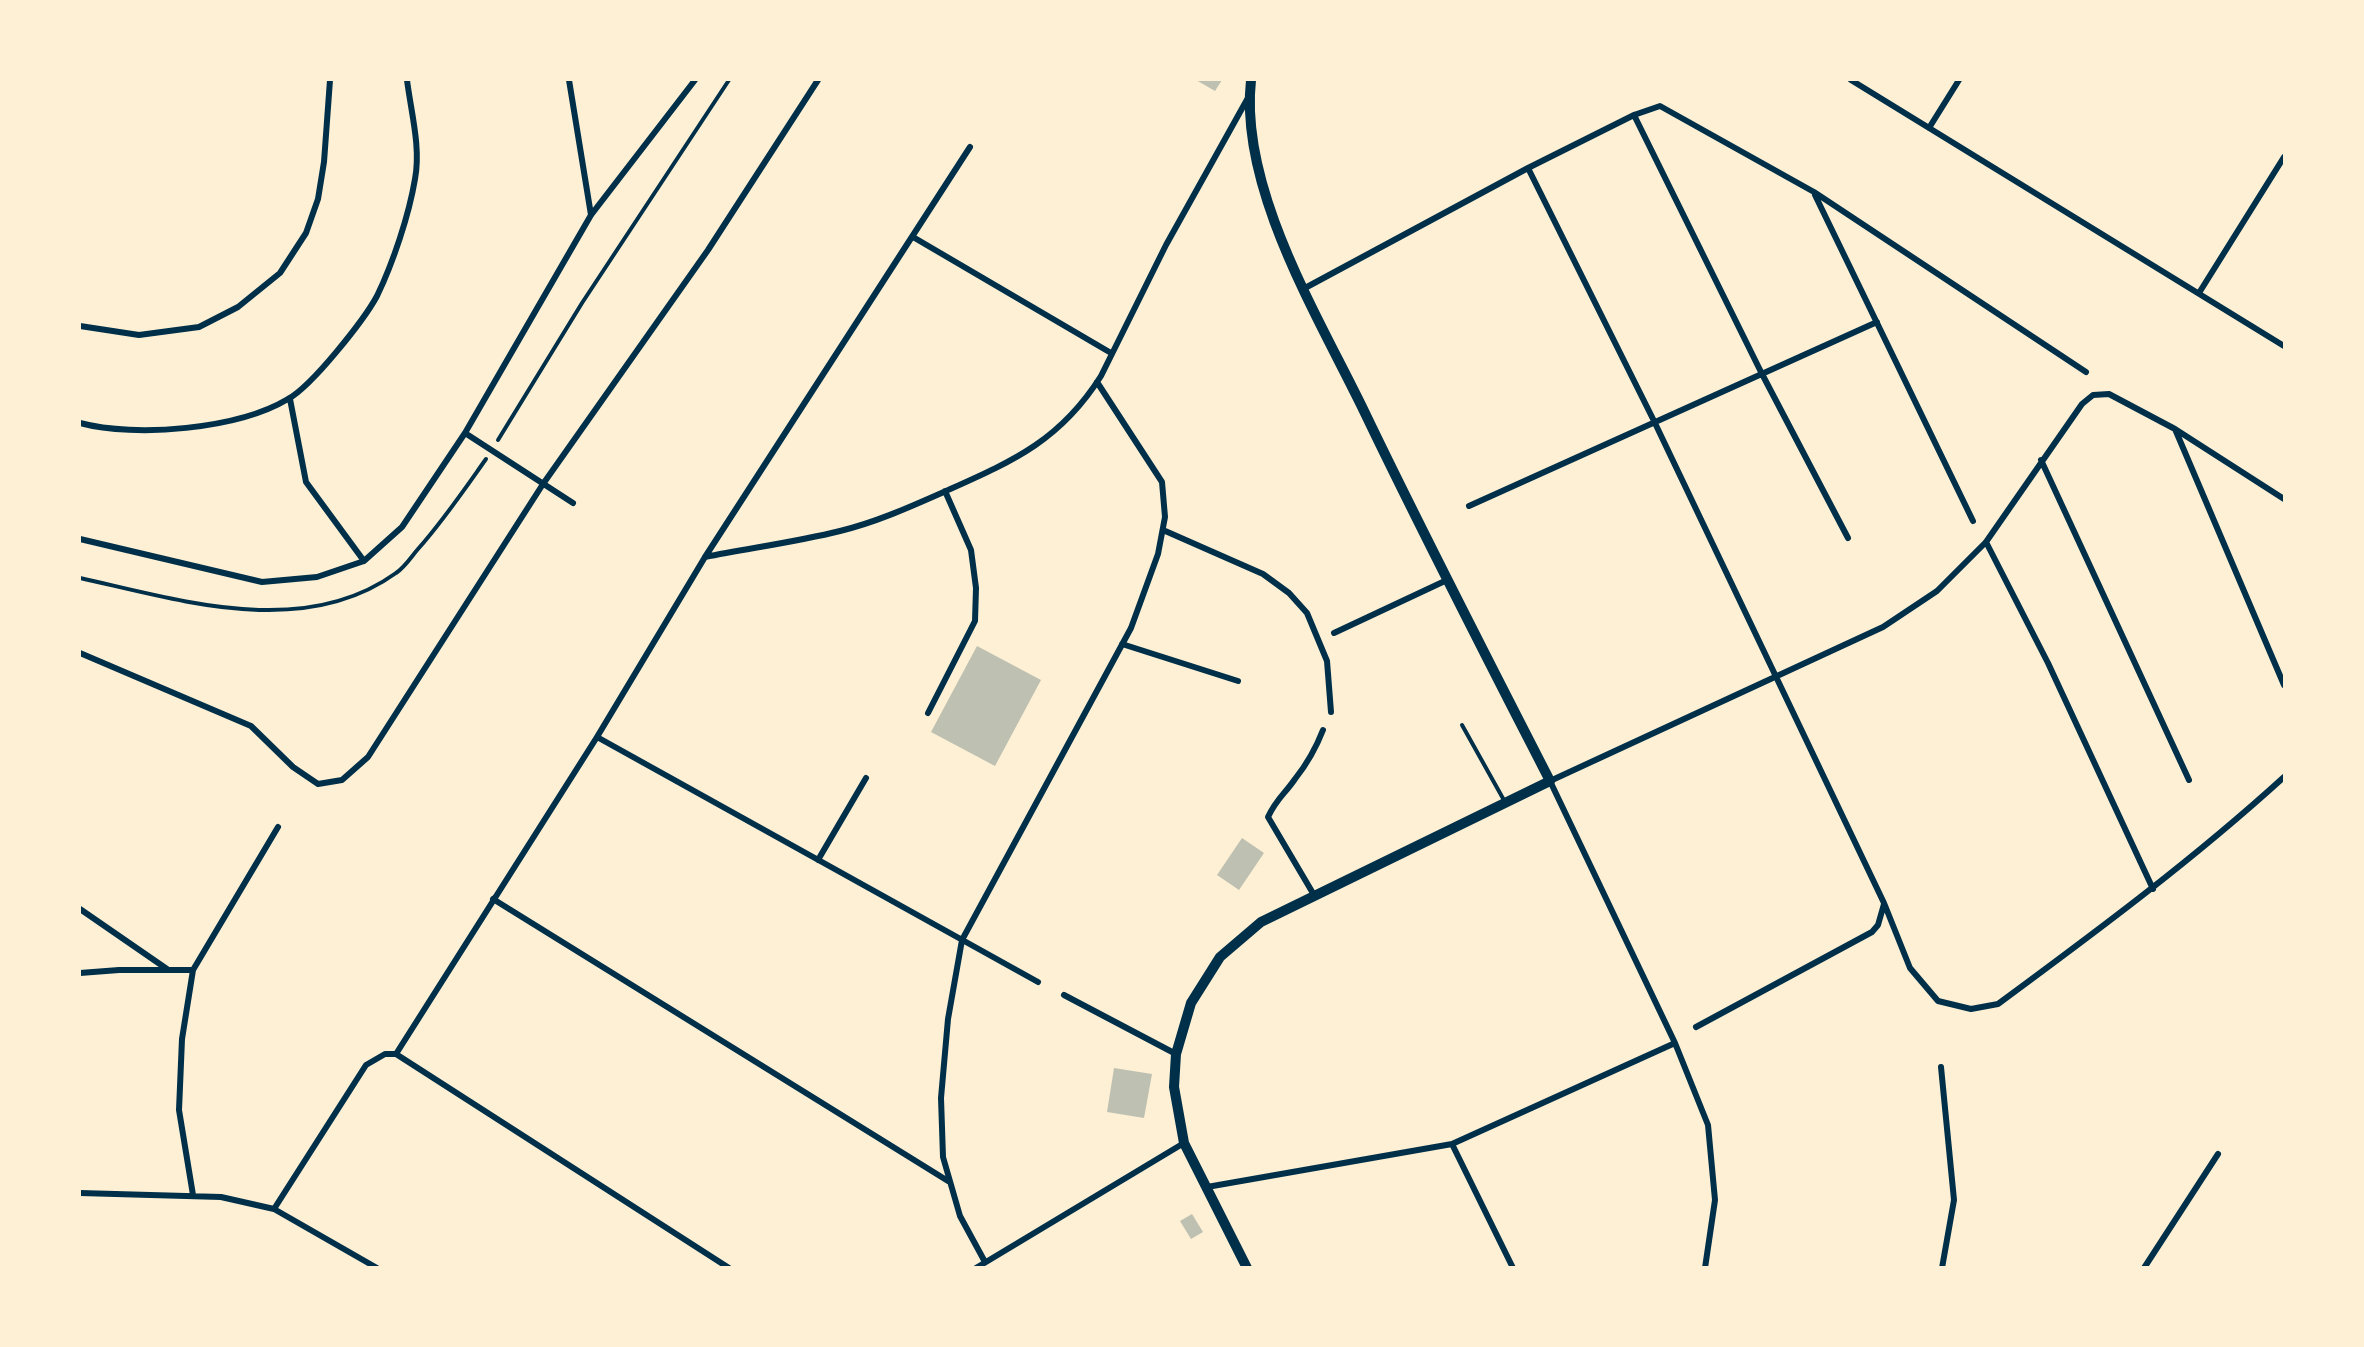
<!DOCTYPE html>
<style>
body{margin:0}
#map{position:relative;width:2364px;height:1347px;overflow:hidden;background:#fdf0d5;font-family:Arial,sans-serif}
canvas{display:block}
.frame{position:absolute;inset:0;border:81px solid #fdf0d5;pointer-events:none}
</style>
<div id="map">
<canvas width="2364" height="1347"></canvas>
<div class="frame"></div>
</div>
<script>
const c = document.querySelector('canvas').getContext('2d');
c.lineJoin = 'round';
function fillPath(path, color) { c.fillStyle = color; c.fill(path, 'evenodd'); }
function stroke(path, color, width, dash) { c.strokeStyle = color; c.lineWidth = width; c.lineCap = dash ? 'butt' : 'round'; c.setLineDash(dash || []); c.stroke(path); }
fillPath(new Path2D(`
 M1196 80H1222L1215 91Z
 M977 646 1041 680 995 766 931 732Z
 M1242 838 1264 853 1239 890 1217 875Z
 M1114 1068 1152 1074 1144 1118 1107 1112Z
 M1192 1214 1203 1232 1191 1239 1180 1221Z`), '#bec0b2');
stroke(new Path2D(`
 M498 440 582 303 729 80
 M80 578C180 600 303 640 396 573 405 567 411 557 418 549 443 521 464 490 486 459`), '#003049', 4);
stroke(new Path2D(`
 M1462 725 1505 802`), '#003049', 4);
stroke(new Path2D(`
 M569 80 591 215
 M1851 80 2284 346
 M1634 115 1761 372 1848 538
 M1929 128 1959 80
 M1528 168 1654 421 1884 903 1910 968 1938 1001 1971 1009 1998 1004C2097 931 2194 859 2284 777
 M1815 195 1973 521
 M913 237 1111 353
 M1305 288 1528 168 1634 115 1660 106 1814 192 2086 372
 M2199 293 2284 157
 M80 326 139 335 199 327 238 307 280 273 306 233 318 199 324 162 330 80
 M290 399 306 482 364 561
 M80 423C136 438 238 429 288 399 312 386 364 320 377 296 393 263 409 215 415 179 421 147 411 112 407 80
 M2175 429 2284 685
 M465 433 573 503
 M2041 460 2189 780
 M1469 506 1877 322
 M1163 530 1263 574 1289 593 1307 613 1327 661 1331 712
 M80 539 262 582 317 577 364 561 402 527 465 433 591 215 695 80
 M1986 542 2048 663 2153 889
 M705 557C750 548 796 542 840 531 877 522 912 506 946 491 1013 461 1060 441 1101 376L1166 245 1249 96
 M1334 633 1447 580
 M1122 644 1238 681
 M80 653 251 726 293 767 318 784 342 780 368 757 543 484 708 250 818 80
 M928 713 975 621 976 588 971 550 945 491
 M597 737 1038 982
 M818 860 866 778
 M1314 895 1268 817C1277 798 1284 795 1295 779 1307 764 1316 748 1323 730
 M493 899 948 1181
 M80 909 167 969
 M80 973 119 970H193
 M1064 995 1176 1054
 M1696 1027 1872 932 1878 925 1884 904
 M396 1054 729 1268
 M1941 1067 1954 1200 1942 1268
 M1452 1144 1513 1268
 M1207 1187 1452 1144 1675 1043
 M80 1193 221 1197 274 1209 377 1268
 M193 1195 179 1110 182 1039 193 970 278 827
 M274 1209 366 1065 385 1054H396L597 737 705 557 970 147
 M985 1262 960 1216 943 1157 941 1098 948 1019 962 940 1131 628 1158 554 1165 517 1162 482 1097 382
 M976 1268 1184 1143
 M1705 1268 1715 1200 1708 1125 1675 1043 1550 781 1883 627 1937 591 1986 542 2082 404 2093 395 2109 394 2175 429 2284 499
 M2144 1268 2218 1154`), '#003049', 6);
stroke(new Path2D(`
 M1247 1268 1184 1143 1174 1087 1176 1054 1191 1003 1220 957 1261 922 1550 781C1487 658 1424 536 1364 411 1318 316 1239 188 1251 80`), '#003049', 10);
</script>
